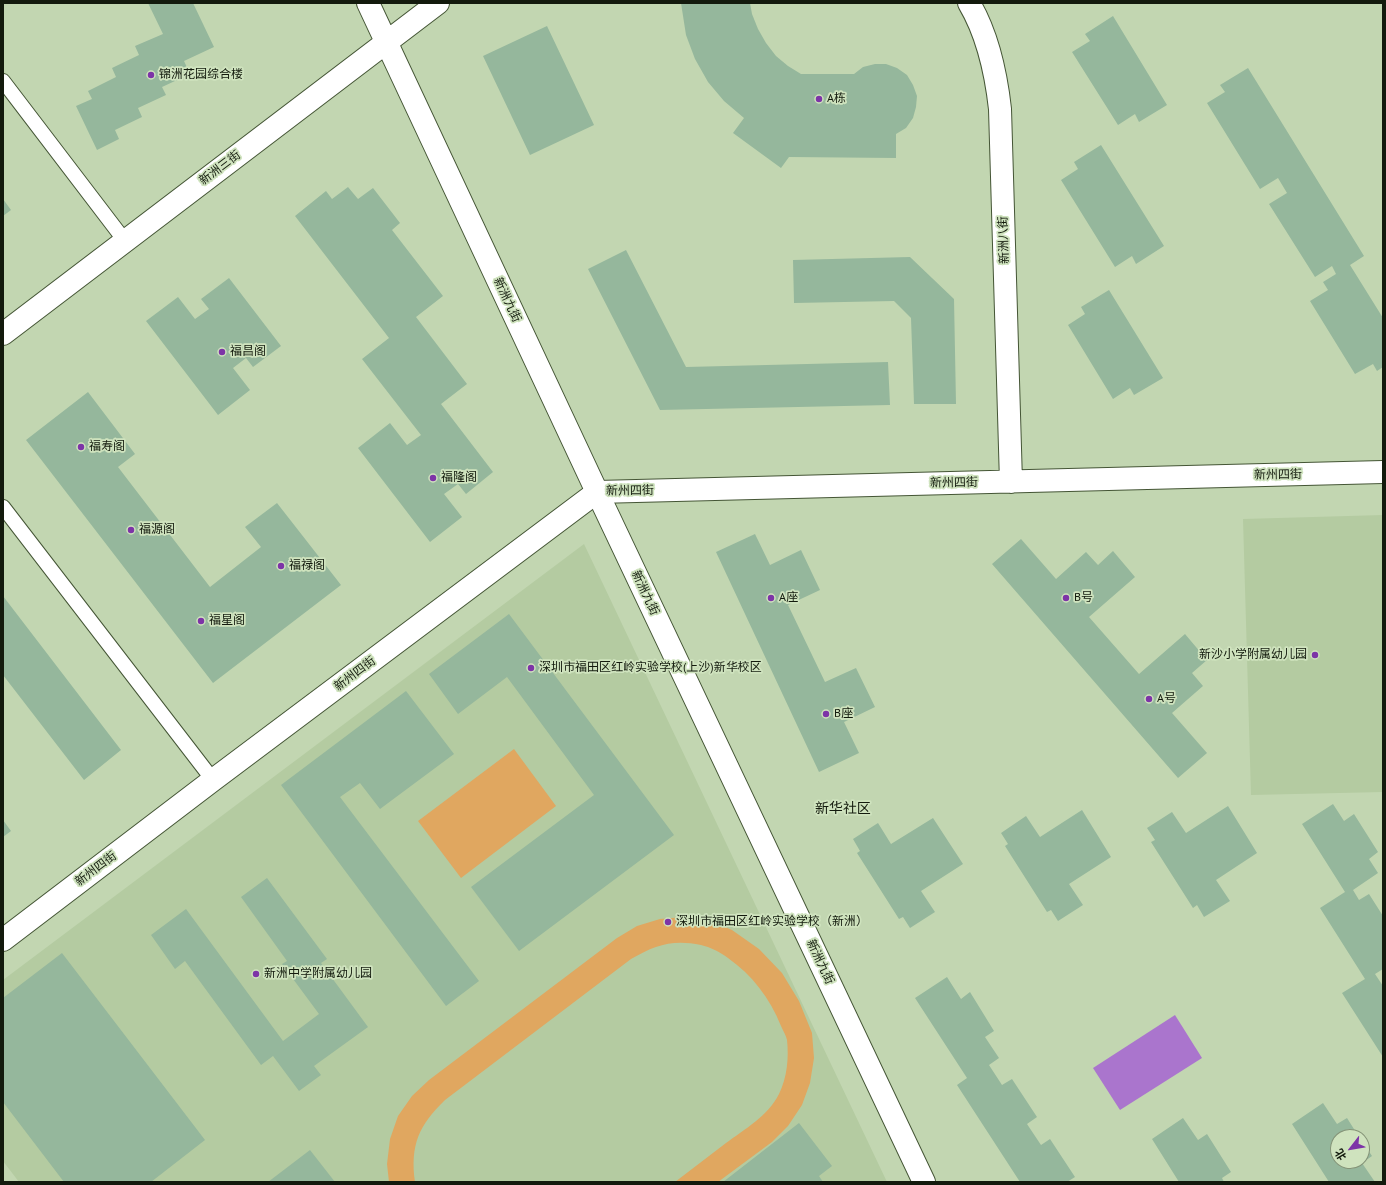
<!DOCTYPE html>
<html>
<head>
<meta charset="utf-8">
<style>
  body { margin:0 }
  #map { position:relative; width:1386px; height:1185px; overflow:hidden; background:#c2d6b1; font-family:"PT Sans","Noto Sans SC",sans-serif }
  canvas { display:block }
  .frame { position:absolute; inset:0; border:4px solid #131a0d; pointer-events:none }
  .north { position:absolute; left:1330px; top:1129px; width:40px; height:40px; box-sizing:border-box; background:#cfe3be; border:1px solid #849377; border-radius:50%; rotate:239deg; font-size:11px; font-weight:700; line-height:16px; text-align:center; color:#131a0d }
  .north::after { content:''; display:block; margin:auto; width:14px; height:18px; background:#7d34a7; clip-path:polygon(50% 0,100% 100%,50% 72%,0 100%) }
</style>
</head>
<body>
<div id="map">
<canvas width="1386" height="1185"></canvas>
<div class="frame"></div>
<div class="north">北</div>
</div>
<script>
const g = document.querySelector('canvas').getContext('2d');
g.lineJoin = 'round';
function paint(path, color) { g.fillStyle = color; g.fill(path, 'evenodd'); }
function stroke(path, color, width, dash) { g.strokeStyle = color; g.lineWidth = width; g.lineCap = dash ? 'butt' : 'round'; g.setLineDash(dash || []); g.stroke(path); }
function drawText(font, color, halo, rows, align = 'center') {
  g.font = font + ' "PT Sans","Noto Sans SC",sans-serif'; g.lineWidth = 3.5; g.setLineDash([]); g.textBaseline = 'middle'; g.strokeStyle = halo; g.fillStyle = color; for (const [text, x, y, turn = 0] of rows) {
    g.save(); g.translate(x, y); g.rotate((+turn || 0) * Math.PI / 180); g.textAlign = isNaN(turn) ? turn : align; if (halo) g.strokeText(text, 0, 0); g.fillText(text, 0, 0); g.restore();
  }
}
const built = new Path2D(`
  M1383,515v277l-132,3 -8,-276z
  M584,544l303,638h-868l-16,-21v-181z`);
const green = new Path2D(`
  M514,749l42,57 -95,72 -43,-57z
  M684,917l26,3 22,10 27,19 23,24 17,28 13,32 2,25 -4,25 -8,22 -14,21 -16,16 -54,40h-43c17,-13 34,-26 51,-39 19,-14 42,-27 53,-49 8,-16 10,-36 8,-54 -1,-5 -4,-9 -6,-14 -11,-28 -29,-51 -53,-68 -8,-6 -18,-11 -27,-13 -28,-6 -46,0 -70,14l-186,141c-26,25 -35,45 -30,82h-26l-2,-18 3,-25 8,-23 14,-20 17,-16 188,-142 20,-12 23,-7z`);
const water = new Path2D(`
  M1175,1015l27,43 -82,52 -27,-42z`);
const building = new Path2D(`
  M148,3h45l21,44 -30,14 6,13 -28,13 4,8 -28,13 4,9 -27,13 4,9 -22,11 -21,-44 16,-7 -4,-8 28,-14 -4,-9 27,-13 -4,-9 28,-12z
  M681,3h69l2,11 6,15 8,14 10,13 12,10 13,8h53l9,-7 12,-3h11l11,4 10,7 6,10 4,11 -1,11 -3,11 -7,10 -10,6v24l-107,-1 -8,11 -48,-35 11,-15 -20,-17 -16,-19 -13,-23 -9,-24z
  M1113,16l54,89 -28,17 -4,-8 -17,11 -46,-73 18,-11 -5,-7z
  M547,26l47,99 -64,30 -47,-99z
  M1248,68l116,188 -14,9 33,53v49l-6,4 -4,-7 -18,10 -45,-73 18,-11 -5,-8 13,-8 -4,-8 -17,11 -46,-73 18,-11 -9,-15 -18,11 -53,-86 18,-11 -5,-7z
  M1101,145l63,101 -28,18 -4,-8 -17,11 -54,-87 17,-11 -4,-7z
  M348,187l10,12 15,-11 27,35 -8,7 51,66 -27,21 51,67 -26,20 52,68 -27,22 -8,-10 -14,10 18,23 -32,25 -72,-94 32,-25 17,22 14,-10 -59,-76 27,-21 -94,-122 31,-25 6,8z
  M3,199l8,11 -8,6z
  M626,250l60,117 202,-5 2,43 -230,5 -72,-141z
  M910,257l44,42 2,105h-42l-3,-86 -17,-17 -100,2 -1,-43z
  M229,278l52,68 -28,21 -7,-9 -13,10 17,22 -32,25 -72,-94 32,-24 17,22 14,-10 -8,-10z
  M1109,290l54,88 -29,17 -4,-7 -17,11 -45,-74 17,-11 -4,-7z
  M88,392l47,62 -17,13 92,120 51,-40 -16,-20 32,-24 64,82 -128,98 -187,-243z
  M755,534l15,31 31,-15 19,40 -32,15 37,77 31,-14 19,39 -31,15 15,31 -40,19 -103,-220z
  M1021,539l35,40 30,-27 12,13 15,-14 22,26 -46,40 50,57 46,-40 22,26 -15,13 11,13 -31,27 35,40 -29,25 -186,-214z
  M3,596l118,154 -37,30 -81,-105z
  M509,614l165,221 -155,116 -48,-64 123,-92 -87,-118 -49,37 -29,-40z
  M406,691l48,63 -74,55 -20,-26 -20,14 139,184 -33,25 -165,-221z
  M1333,804l11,17 10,-7 24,38 -9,7 9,14 -25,17 6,10 10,-6 14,22v53l-8,5 8,12v71l-41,-64 23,-14 -45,-71 25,-16 -43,-68z
  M1228,806l29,47 -41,27 14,21 -26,16 -7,-12 -4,3 -42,-66 4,-2 -8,-12 25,-16 14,21z
  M1082,810l29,47 -42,27 14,21 -25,16 -7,-11 -4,2 -42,-66 3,-2 -7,-11 25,-17 14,21z
  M933,818l30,46 -42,27 14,21 -25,16 -7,-11 -4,2 -42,-66 3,-2 -7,-12 25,-16 13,21z
  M3,820l8,11 -8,6z
  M267,878l60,81 -6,4 47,64 -54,39 7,9 -22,16 -26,-35 -12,9 -76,-104 -10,8 -24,-34 35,-26 97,132 36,-27 -37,-50 5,-3 -46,-64z
  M62,953l143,187 -54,42h-87l-61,-80v-104z
  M947,977l14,22 9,-7 24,39 -9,6 14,21 -10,7 13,20 10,-6 25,38 -10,7 14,21 9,-6 25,38 -8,5h-47l-63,-97 10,-7 -52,-80z
  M1323,1103l14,21 10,-6 12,19h-21v24h24v-20l10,15 -10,7 13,19h-46l-37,-58z
  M1183,1118l15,22 9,-6 24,38 -9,6 2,4h-45l-27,-43z
  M799,1123l33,43 -13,10 4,6h-100z
  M310,1150l25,32h-67z`);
const service = new Path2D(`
  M3,81l122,160
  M3,507l210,273`);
const minor = new Path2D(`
  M969,3c19,32 27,70 31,106l11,373
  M3,940l210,-160 384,-288 786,-20`);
const tertiary = new Path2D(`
  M368,3l229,489 327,690
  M3,334l435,-331`);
const markers = [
  [151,75,4,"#7d34a7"],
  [819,99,4,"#7d34a7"],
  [222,352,4,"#7d34a7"],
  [81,447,4,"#7d34a7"],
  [433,478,4,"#7d34a7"],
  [131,530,4,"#7d34a7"],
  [281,566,4,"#7d34a7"],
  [771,598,4,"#7d34a7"],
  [1066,598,4,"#7d34a7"],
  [201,621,4,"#7d34a7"],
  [1315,655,4,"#7d34a7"],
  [531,668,4,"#7d34a7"],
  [1149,699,4,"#7d34a7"],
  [826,714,4,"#7d34a7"],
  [668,922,4,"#7d34a7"],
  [256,974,4,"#7d34a7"]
];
const poiNames = [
  ["锦洲花园综合楼",159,75],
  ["A栋",827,99],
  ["福昌阁",230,352],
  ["福寿阁",89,447],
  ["福隆阁",441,478],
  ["福源阁",139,530],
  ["福禄阁",289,566],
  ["A座",779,598],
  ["B号",1074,598],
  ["福星阁",209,621],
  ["新沙小学附属幼儿园",1307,655,"right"],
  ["深圳市福田区红岭实验学校(上沙)新华校区",539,668],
  ["A号",1157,699],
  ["B座",834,714],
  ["深圳市福田区红岭实验学校（新洲）",676,922],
  ["新洲中学附属幼儿园",264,974]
];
const streetNames = [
  ["新洲三街",220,168,-37],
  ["新洲八街",1004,240,-92],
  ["新洲九街",507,300,65],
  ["新州四街",1278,475,-1],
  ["新州四街",954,483,-1],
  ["新州四街",630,491,-1],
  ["新洲九街",645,593,65],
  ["新州四街",355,674,-37],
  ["新州四街",96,869,-37],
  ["新洲九街",820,962,65]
];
const quarterNames = [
  ["新华社区",843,809]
];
paint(built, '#b4cba1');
paint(green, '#e0a760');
paint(water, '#aa75cd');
paint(building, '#95b79c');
stroke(service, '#445535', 16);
stroke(minor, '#445535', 24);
stroke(tertiary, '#445535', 24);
stroke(service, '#fff', 14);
stroke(minor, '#fff', 22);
stroke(tertiary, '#fff', 22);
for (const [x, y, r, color] of markers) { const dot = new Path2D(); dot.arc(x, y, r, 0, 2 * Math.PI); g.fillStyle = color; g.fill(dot); stroke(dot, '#cfe3be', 1.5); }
drawText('12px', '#131a0d', '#cfe3be', poiNames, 'left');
drawText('12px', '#131a0d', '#cfe3be', streetNames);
drawText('14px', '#131a0d', '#cfe3be', quarterNames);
</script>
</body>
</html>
